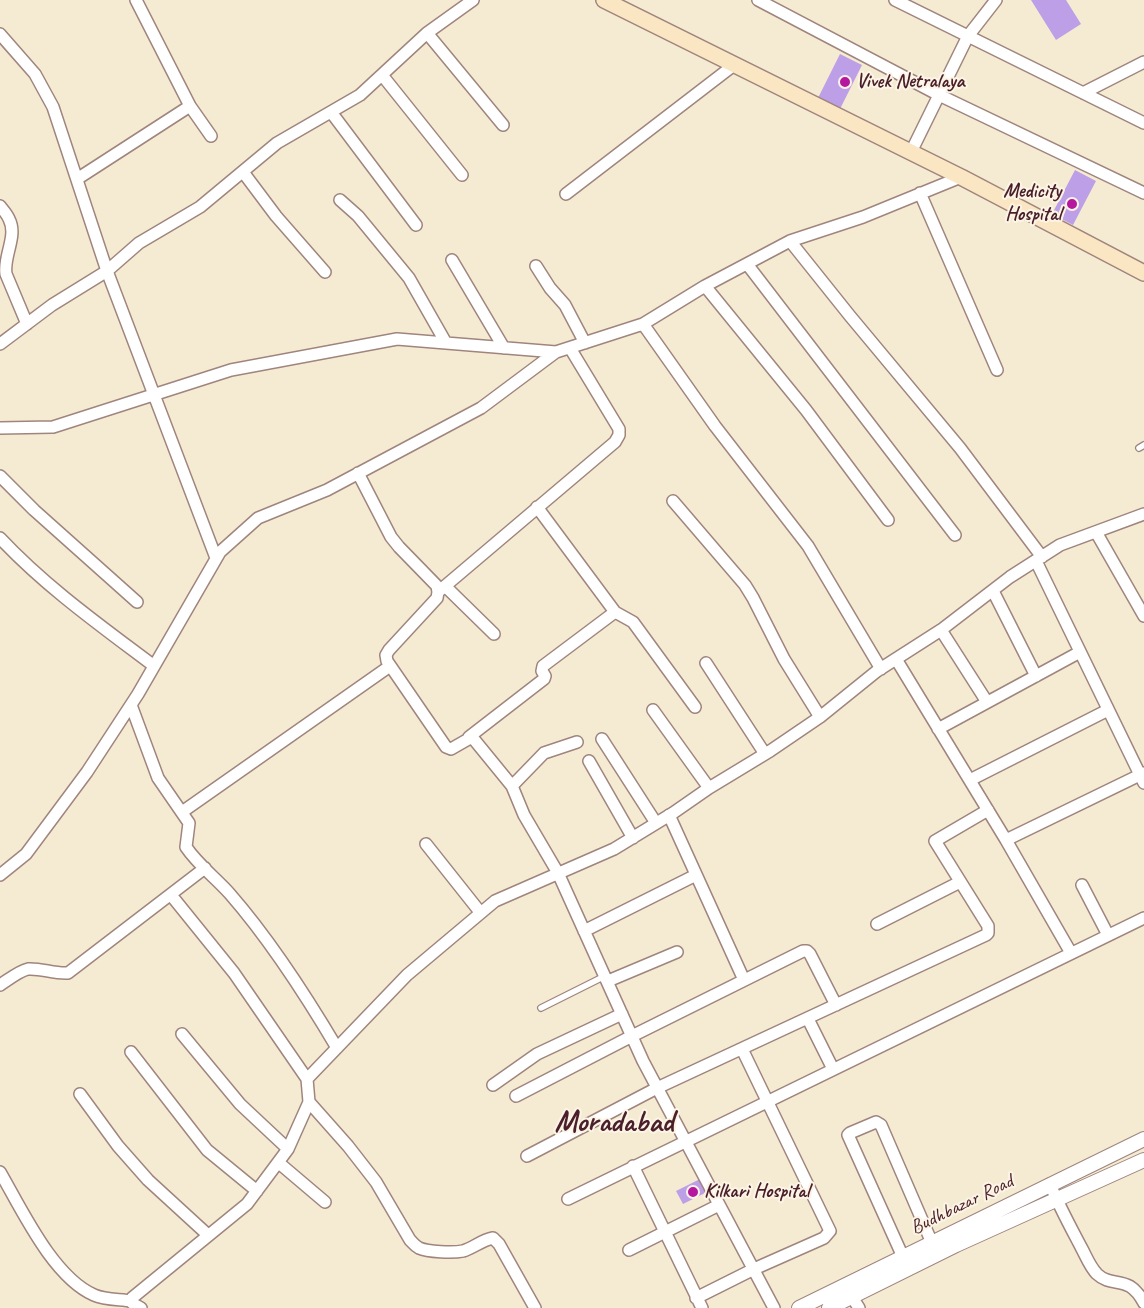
<!DOCTYPE html>
<html>
<head>
<meta charset="utf-8">
<style>
  body { margin:0 }
  canvas { display:block; background:#f5ebd2 }
</style>
</head>
<body>
<canvas width="1144" height="1308"></canvas>
<script>
const g = document.querySelector('canvas').getContext('2d');
g.lineJoin = 'round';
function paint(path, color) { g.fillStyle = color; g.fill(path, 'evenodd'); }
function stroke(path, color, width, dash) { g.strokeStyle = color; g.lineWidth = width; g.lineCap = dash ? 'butt' : 'round'; g.setLineDash(dash || []); g.stroke(path); }
function drawText(font, color, halo, rows, align = 'center') {
  g.font = font + ' Caveat,sans-serif'; g.lineWidth = 4; g.setLineDash([]); g.textBaseline = 'middle'; g.strokeStyle = halo; g.fillStyle = color; for (const [text, x, y, turn = 0] of rows) {
    g.save(); g.translate(x, y); g.rotate((+turn || 0) * Math.PI / 180); g.textAlign = isNaN(turn) ? turn : align; if (halo) g.strokeText(text, 0, 0); g.fillText(text, 0, 0); g.restore();
  }
}
const building = new Path2D(`
  M1031,0h35l15,24 -25,16z
  M840,54l22,11 -22,44 -22,-11z
  M1075,170l21,11 -23,44 -21,-11z
  M700,1179l7,13 -24,12 -7,-13z`);
const service = new Path2D(`
  M1139,448l5,-3
  M541,1008l64,-32`);
const minor = new Path2D(`
  M136,0l54,106 21,30
  M758,0l181,95 205,98
  M895,0l249,123
  M427,33l76,92
  M0,34l35,40 18,33 54,164 109,287
  M382,75l80,100
  M1083,93l61,-31
  M331,112l85,113
  M911,152l57,-116 28,-36
  M243,172l33,44 49,56
  M77,179l113,-73
  M920,193l77,177
  M566,194l168,-129
  M340,200l18,16 51,62 37,65
  M0,206c3,4 7,8 9,13 9,17 -6,37 -3,55l21,50
  M790,241l60,75 110,132 82,109
  M452,260l52,88
  M747,264l208,271
  M536,266l14,22 15,17 20,38
  M705,286l101,124 82,110
  M643,324l72,102 93,120 73,123
  M0,344l52,-39 55,-34 32,-28 61,-36 77,-64 83,-48 67,-62 46,-33
  M0,428l53,-1 178,-57 166,-31 159,13
  M358,473l33,64 8,10 38,39 1,6 -1,6 -48,52 -3,5 1,6 59,86 5,2 21,-12 40,49 12,29 34,58 85,188 131,247
  M0,476l34,34 103,92
  M673,501l72,84 8,13 31,61 36,58
  M537,507l78,105 18,10 62,85
  M1096,532l48,84
  M0,538c46,49 101,88 154,128
  M1036,561l108,222
  M445,586l49,48
  M993,591l43,85
  M438,592l177,-150 4,-7v-6l-49,-81
  M941,630l46,72
  M896,659l110,181 65,113
  M706,663l59,91
  M131,705l27,73 31,45 -3,24c12,18 30,31 44,47 41,47 75,100 107,154
  M653,710l56,78
  M938,729l142,-77
  M469,737l75,-58 1,-3 -3,-5 1,-5 72,-54
  M602,739l54,84
  M589,761l44,77
  M970,780l138,-70
  M512,786l32,-33 33,-11
  M182,812l208,-146
  M669,815l75,165
  M1006,840l138,-67
  M426,844l54,68
  M0,875l26,-21 61,-82 51,-78 82,-142 38,-34 69,-28 154,-82 75,-56 87,-28 62,-38 85,-45 73,-24 98,-40
  M1082,885l26,50
  M171,895l63,78 73,106
  M877,924l83,-42
  M584,931l112,-56
  M608,981l69,-29
  M0,985c8,-5 19,-14 28,-16 13,-1 26,5 40,4l137,-105
  M808,1019l25,50
  M182,1034l58,70 48,45
  M131,1052l76,98 50,41
  M493,1085l44,-31 85,-40
  M80,1094l38,52 30,34 60,55
  M516,1096l116,-60 171,-85h4l3,3 26,51
  M309,1102l39,44 28,36 34,58c3,3 5,6 9,8 9,4 34,5 44,3 10,-3 19,-11 30,-13l6,6 36,64
  M527,1156l130,-68 329,-153 2,-2v-7l-53,-85 53,-31
  M279,1163l46,39
  M633,1166l69,142
  M0,1172c22,38 53,105 94,123 11,5 25,4 38,6
  M1050,1184c9,22 20,42 31,63 5,9 9,20 16,27 16,15 31,-1 47,29
  M568,1199l576,-281
  M629,1250l90,-45
  M903,1257l-55,-122 2,-2 26,-11 5,3 51,118
  M852,1297l7,11
  M696,1298l58,-29 70,-31 6,-7 -88,-182
  M141,1308l-9,-5v-5l115,-94 41,-55 21,-47 -2,-23 100,-104 88,-74 119,-52 59,-36 36,-25 61,-37 50,-34 57,-46 64,-41 69,-53 50,-32 84,-31`);
const tertiary = new Path2D(`
  M799,1308l345,-169
  M829,1308l127,-63 188,-85`);
const secondary = new Path2D(`
  M604,0l357,177 183,96`);
const markers = [
  [845,82,6,"#b5179e"],
  [1072,204,6,"#b5179e"],
  [693,1192,6,"#b5179e"]
];
const poiNames = [
  ["Vivek Netralaya",856,82],
  ["Medicity",1061,192,"right"],
  ["Hospital",1061,215,"right"],
  ["Kilkari Hospital",704,1192]
];
const streetNames = [
  ["Budhbazar Road",962,1205,-26]
];
const townNames = [
  ["Moradabad",614,1123]
];
paint(building, '#bc9fe7');
stroke(service, '#a0857e', 8);
stroke(minor, '#a0857e', 14);
stroke(tertiary, '#a0857e', 16);
stroke(secondary, '#a0857e', 18);
stroke(service, '#fff', 5.5);
stroke(minor, '#fff', 11);
stroke(tertiary, '#fff', 14);
stroke(secondary, '#fbe6c4', 15);
for (const [x, y, r, color] of markers) { const dot = new Path2D(); dot.arc(x, y, r, 0, 2 * Math.PI); g.fillStyle = color; g.fill(dot); stroke(dot, '#fcf5e5', 2); }
drawText('bold 20px', '#4a1f2b', '#fcf5e5', poiNames, 'left');
drawText('20px', '#4a1f2b', '#fcf5e5', streetNames);
drawText('bold 30px', '#4a1f2b', '#fcf5e5', townNames);
</script>
</body>
</html>
